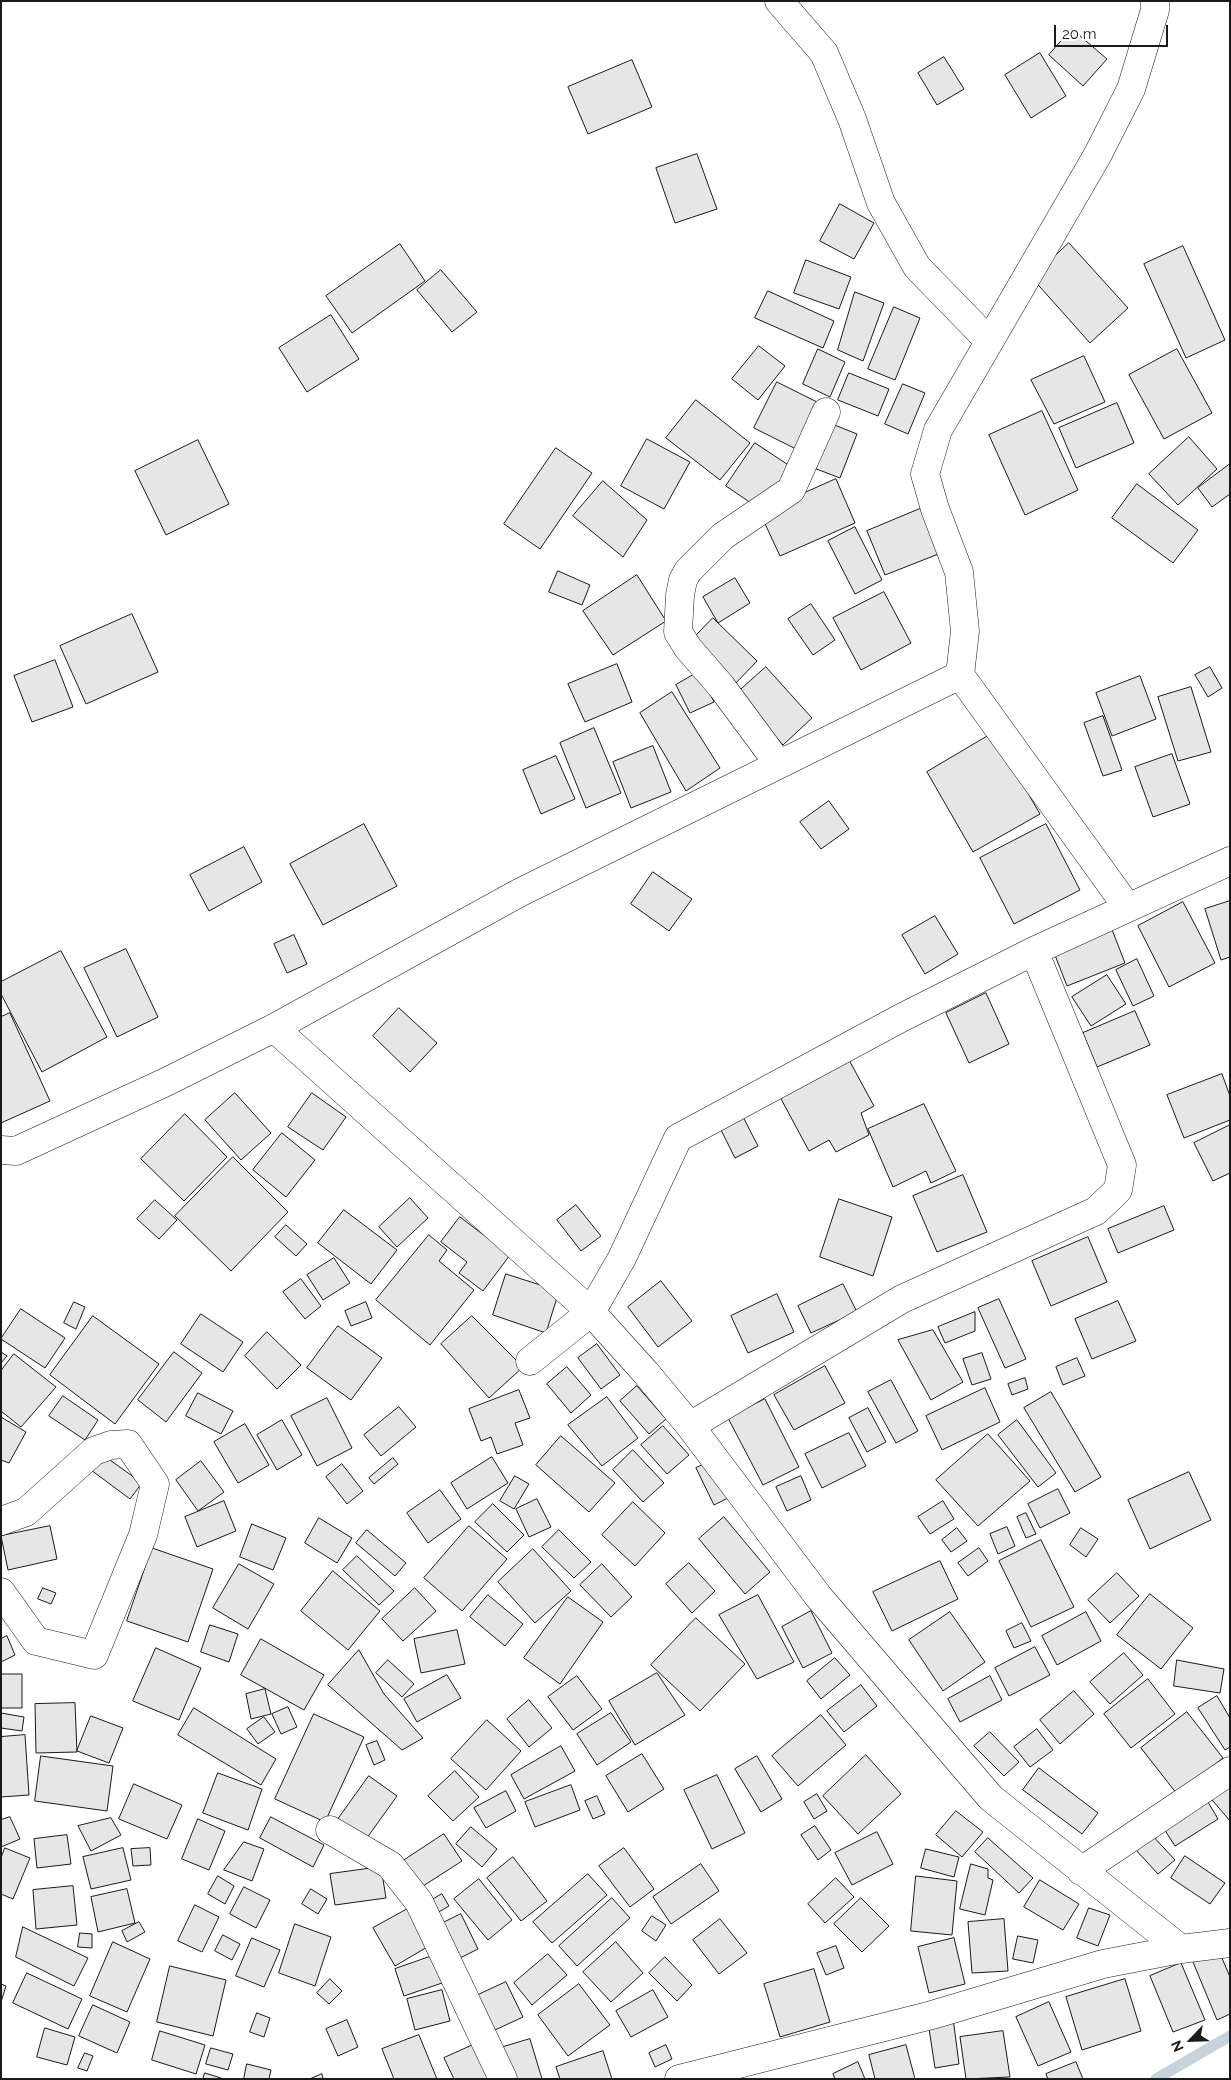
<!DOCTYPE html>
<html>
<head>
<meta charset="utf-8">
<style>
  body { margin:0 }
  #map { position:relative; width:1231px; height:2080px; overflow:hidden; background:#fff; font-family:Raleway,sans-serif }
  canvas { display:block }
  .frame { position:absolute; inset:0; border:2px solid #1a1a1a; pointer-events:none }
  .north { position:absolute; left:1166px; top:2015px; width:50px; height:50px; -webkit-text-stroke:4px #fff; paint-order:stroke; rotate:246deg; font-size:14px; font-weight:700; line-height:20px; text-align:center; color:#1a1a1a }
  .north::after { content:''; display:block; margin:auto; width:18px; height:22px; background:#1a1a1a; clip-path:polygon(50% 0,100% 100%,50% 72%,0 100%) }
  .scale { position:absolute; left:1054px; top:25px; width:114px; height:22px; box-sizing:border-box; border:2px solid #1a1a1a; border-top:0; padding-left:6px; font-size:15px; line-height:18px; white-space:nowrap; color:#1a1a1a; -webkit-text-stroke:4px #fff; paint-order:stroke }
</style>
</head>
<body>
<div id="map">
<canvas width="1231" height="2080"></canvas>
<div class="frame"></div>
<div class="north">N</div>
<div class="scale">20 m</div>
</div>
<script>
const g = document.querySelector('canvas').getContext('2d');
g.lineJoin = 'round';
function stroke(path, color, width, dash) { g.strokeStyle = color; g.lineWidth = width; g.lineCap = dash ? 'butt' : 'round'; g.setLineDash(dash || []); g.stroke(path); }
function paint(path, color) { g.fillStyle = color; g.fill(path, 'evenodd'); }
const stream = new Path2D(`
  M1156,2079l74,-43`);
const building = new Path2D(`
  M1072,29l35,30 -24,27 -34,-31z
  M1040,53l26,43 -35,22 -26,-43z
  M944,57l20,32 -27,16 -19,-32z
  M632,60l20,47 -64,27 -20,-47z
  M697,154l20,55 -42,14 -19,-55z
  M840,204l34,19 -20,36 -34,-18z
  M1069,243l59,65 -38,35 -58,-65z
  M400,244l25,37 -73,52 -26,-37z
  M1183,246l42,94 -39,18 -42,-94z
  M806,260l45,17 -12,32 -45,-16z
  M441,270l36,42 -25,20 -35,-42z
  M768,291l66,30 -11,27 -68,-30z
  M855,292l29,11 -21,58 -25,-11z
  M894,307l26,11 -25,62 -27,-11z
  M331,315l28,44 -52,33 -28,-44z
  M759,346l26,20 -27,34 -26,-21z
  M818,349l27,13 -15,35 -27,-13z
  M1177,349l35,64 -48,26 -35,-64z
  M1084,356l21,46 -51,22 -23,-44z
  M849,373l40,16 -11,27 -40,-16z
  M777,382l48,24 -23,46 -48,-24z
  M903,384l22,9 -17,41 -23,-10z
  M696,400l54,43 -30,37 -54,-42z
  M1117,403l17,40 -58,25 -17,-40z
  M1042,411l36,79 -53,25 -36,-80z
  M822,420l35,14 -17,44 -34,-13z
  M1189,437l28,32 -39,36 -29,-31z
  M647,439l43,23 -26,47 -43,-23z
  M198,440l31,64 -63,31 -31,-64z
  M755,443l38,25 -29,44 -38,-26z
  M556,448l36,25 -52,76 -36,-25z
  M1230,464v30l-18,13 -14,-19z
  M836,479l19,44 -75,33 -20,-43z
  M603,481l44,39 -24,37 -50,-41z
  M1137,484l61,46 -25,33 -61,-45z
  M927,506l19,45 -61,24 -18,-44z
  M855,527l27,53 -27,14 -27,-53z
  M558,571l32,14 -8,20 -33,-13z
  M637,575l29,46 -53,34 -30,-44z
  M735,578l15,25 -32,20 -15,-26z
  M884,592l27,51 -50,27 -28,-52z
  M811,604l24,36 -22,15 -25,-36z
  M132,614l26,58 -72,32 -26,-58z
  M713,618l44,43 -23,24 -44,-43z
  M55,660l18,47 -41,15 -18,-46z
  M617,664l15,38 -47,20 -17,-38z
  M766,667l46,51 -29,27 -46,-52z
  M1210,667l12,21 -14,9 -13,-22z
  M700,671l14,31 -24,11 -14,-28z
  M1140,676l16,43 -44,17 -16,-43z
  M1191,687l20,65 -33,9 -20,-64z
  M672,692l48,76 -34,23 -46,-78z
  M1103,716l19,54 -19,6 -19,-53z
  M594,728l27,65 -35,15 -26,-65z
  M993,733l47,81 -67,38 -46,-80z
  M653,746l18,46 -40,16 -18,-46z
  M1172,754l18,50 -37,13 -18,-50z
  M556,756l19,43 -34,15 -18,-44z
  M829,801l20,28 -28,20 -21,-27z
  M364,824l33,62 -74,39 -33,-61z
  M1046,824l34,66 -66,34 -34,-66z
  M244,847l18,35 -53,29 -19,-36z
  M653,872l39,27 -23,32 -38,-27z
  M1230,901v56l-9,3 -16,-51z
  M1183,902l32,61 -46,24 -31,-61z
  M935,916l23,38 -33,20 -23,-39z
  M1111,927l14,36 -58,23 -14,-36z
  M294,935l13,29 -20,9 -13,-29z
  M126,949l32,68 -41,20 -33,-69z
  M61,951l46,86 -65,35 -41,-78v-12z
  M1137,959l17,37 -21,10 -17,-36z
  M1107,975l19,29 -35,22 -19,-29z
  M986,993l23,51 -40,19 -23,-50z
  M399,1008l38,35 -27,29 -37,-36z
  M1135,1011l15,34 -53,22 -14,-34z
  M10,1013l40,88 -49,22v-106z
  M849,1060l25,46 -13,7 8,22 -33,17 -7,-12 -20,11 -29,-54z
  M1222,1074l8,22v24l-46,18 -17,-43z
  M235,1093l36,40 -30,27 -36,-40z
  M312,1093l34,24 -23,33 -35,-23z
  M924,1104l32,67 -25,12 -5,-12 -33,16 -25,-58z
  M741,1113l17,33 -23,12 -17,-34z
  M185,1114l42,43 -43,44 -43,-42z
  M1230,1125v48l-17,8 -19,-38z
  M282,1133l33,27 -29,37 -33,-27z
  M233,1157l55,55 -57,59 -56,-55z
  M963,1175l24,57 -50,20 -24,-56z
  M410,1198l18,20 -31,29 -18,-20z
  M839,1199l53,18 -19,59 -53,-19z
  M155,1200l22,20 -18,19 -22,-20z
  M576,1205l25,31 -20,15 -24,-31z
  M1164,1206l10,24 -56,23 -10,-24z
  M344,1210l53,40 -26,34 -53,-41z
  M460,1217l50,38 -27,36 -24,-18 8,-11 -26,-20z
  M286,1225l21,19 -11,12 -21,-19z
  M429,1235l18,15 -8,11 35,29 -44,55 -54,-45z
  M1088,1237l19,45 -56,24 -19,-45z
  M334,1258l16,25 -27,17 -16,-25z
  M506,1274l53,17 -13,42 -53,-18z
  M301,1279l20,27 -16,13 -22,-27z
  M661,1281l31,40 -34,26 -30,-40z
  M843,1284l14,28 -46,21 -13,-27z
  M777,1294l17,38 -46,21 -17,-37z
  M999,1299l27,60 -21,9 -27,-60z
  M1118,1301l18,40 -44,18 -17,-40z
  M74,1302l11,5 -9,22 -12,-6z
  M366,1302l6,16 -21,8 -6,-15z
  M21,1309l44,29 -20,30 -44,-29z
  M975,1312v19l-30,12 -7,-16z
  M201,1314l42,28 -20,30 -42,-28z
  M93,1316l66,48 -44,60 -65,-49z
  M472,1316l51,51 -34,31 -48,-54z
  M338,1326l44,32 -31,42 -44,-32z
  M933,1330l30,52 -32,18 -33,-60z
  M267,1332l34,33 -24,24 -32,-33z
  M597,1344l23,31 -19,14 -23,-31z
  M1,1352l6,4 -6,7z
  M174,1352l28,21 -36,49 -28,-22z
  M982,1353l9,26 -19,6 -9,-26z
  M14,1354l42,33 -35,40 -20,-16v-40z
  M1077,1358l8,18 -22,9 -7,-18z
  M825,1366l20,37 -51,27 -20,-35z
  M567,1367l24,28 -20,18 -24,-29z
  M1025,1378l3,11 -16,6 -4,-11z
  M891,1380l27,51 -22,12 -28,-51z
  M637,1386l29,33 -17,15 -29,-33z
  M985,1388l15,34 -58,28 -16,-34z
  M519,1390l11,28 -15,5 8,22 -26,9 -6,-17 -10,4 -12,-32z
  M1051,1392l50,85 -26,15 -51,-84z
  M198,1393l35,18 -12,23 -35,-18z
  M63,1396l35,24 -13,20 -36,-24z
  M607,1397l31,41 -36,28 -34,-41z
  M327,1398l25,50 -35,18 -26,-50z
  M765,1399l34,68 -36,18 -35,-67z
  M399,1407l17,20 -35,29 -17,-21z
  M868,1408l18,34 -19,10 -18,-34z
  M1,1417l25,15 -17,31 -8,-3z
  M282,1420l20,35 -25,15 -20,-35z
  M1017,1420l39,53 -18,14 -40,-52z
  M245,1424l24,41 -31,18 -24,-41z
  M663,1426l26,29 -22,19 -26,-29z
  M849,1433l17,33 -44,22 -17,-34z
  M988,1434l42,47 -52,45 -42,-46z
  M561,1436l54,47 -26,29 -53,-47z
  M633,1450l31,33 -21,19 -30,-32z
  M103,1455l39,28 -12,16 -39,-29z
  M492,1457l16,26 -41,26 -16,-26z
  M393,1458l5,6 -24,20 -5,-6z
  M201,1461l23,31 -26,19 -22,-31z
  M709,1462l19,36 -14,7 -18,-37z
  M342,1464l21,27 -16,13 -21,-27z
  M1189,1472l22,48 -61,29 -22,-49z
  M515,1476l14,8 -15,25 -14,-8z
  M801,1476l10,24 -24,11 -11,-24z
  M1058,1489l12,24 -30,15 -12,-24z
  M440,1490l21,29 -33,24 -21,-30z
  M537,1499l14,28 -22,10 -13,-28z
  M224,1501l12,30 -39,16 -12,-30z
  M943,1501l11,18 -24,15 -12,-17z
  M633,1502l32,31 -30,33 -33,-31z
  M493,1504l31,31 -17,17 -32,-30z
  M1026,1513l10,21 -10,4 -9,-21z
  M724,1517l46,55 -25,22 -46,-55z
  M319,1518l33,20 -15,25 -32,-20z
  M252,1524l34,14 -13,32 -33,-13z
  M50,1526l7,33 -49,11 -7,-34z
  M469,1526l38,33 -45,52 -38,-33z
  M1007,1527l8,19 -17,8 -8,-20z
  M957,1528l10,13 -16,11 -9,-12z
  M1081,1528l17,11 -12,18 -16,-12z
  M367,1530l39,33 -11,13 -39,-33z
  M559,1530l32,32 -17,16 -32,-31z
  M1041,1540l33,67 -43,20 -32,-66z
  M152,1548l61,21 -25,73 -61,-21z
  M979,1548l9,13 -20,15 -10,-13z
  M533,1549l38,42 -36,32 -37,-41z
  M357,1556l37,35 -15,14 -36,-35z
  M940,1561l18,38 -66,32 -19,-39z
  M689,1563l26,28 -23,22 -26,-29z
  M239,1564l35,20 -26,45 -35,-21z
  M602,1564l30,33 -21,20 -31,-32z
  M333,1571l47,40 -32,39 -47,-39z
  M1117,1573l22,23 -29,27 -22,-23z
  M43,1588l13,5 -5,11 -13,-5z
  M415,1588l21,23 -33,30 -21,-22z
  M1150,1594l43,34 -32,41 -44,-34z
  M488,1595l35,29 -18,22 -35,-29z
  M758,1595l36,67 -37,17 -38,-64z
  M568,1597l35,25 -43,62 -36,-26z
  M811,1611l21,42 -29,15 -21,-41z
  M950,1612l35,50 -42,29 -34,-51z
  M1086,1612l15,29 -44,24 -15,-29z
  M696,1618l49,46 -45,47 -49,-46z
  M1022,1623l9,18 -17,7 -8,-17z
  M210,1625l28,9 -9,28 -28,-10z
  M457,1630l8,34 -44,9 -7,-34z
  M7,1636l8,19 -14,7v-23z
  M261,1639l63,36 -20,35 -63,-35z
  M1035,1647l15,28 -41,21 -14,-28z
  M156,1648l45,20 -22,52 -46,-19z
  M359,1650l25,44 39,44 -21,12 -74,-65z
  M1124,1653l19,22 -33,29 -20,-22z
  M835,1658l15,17 -29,24 -14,-18z
  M388,1660l26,24 -12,13 -26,-24z
  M1177,1660l47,9 -4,24 -46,-7z
  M657,1673l28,42 -50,30 -26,-44z
  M1,1674h21v34h-21z
  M447,1675l14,23 -44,24 -13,-23z
  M577,1676l25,33 -29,21 -25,-33z
  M990,1676l12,24 -42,22 -12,-23z
  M1148,1679l27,35 -44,34 -27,-34z
  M861,1685l16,21 -33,26 -17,-21z
  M265,1689l6,25 -20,5 -5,-25z
  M1074,1691l20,23 -34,30 -20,-24z
  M1217,1696l13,22v29l-5,3 -27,-42z
  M529,1700l23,28 -23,19 -22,-28z
  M75,1703l2,49 -41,1 -1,-49z
  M288,1707l9,20 -16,7 -9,-20z
  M194,1708l82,51 -15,26 -83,-50z
  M1187,1712l36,46 -46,36 -36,-46z
  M1,1713l23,4 -2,14 -21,-3z
  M611,1713l20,29 -34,23 -20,-31z
  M314,1714l50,23 -39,85 -50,-23z
  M821,1715l25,30 -48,41 -26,-30z
  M91,1716l32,12 -14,35 -32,-12z
  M264,1717l11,15 -17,12 -11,-15z
  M487,1720l34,31 -35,39 -35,-31z
  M1037,1729l16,21 -23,17 -16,-20z
  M990,1732l29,30 -15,14 -30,-30z
  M25,1735l4,60 -28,2v-60z
  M377,1741l8,19 -11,5 -8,-20z
  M561,1746l14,25 -51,28 -13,-24z
  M642,1754l22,35 -36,23 -22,-36z
  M866,1755l35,39 -43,40 -35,-38z
  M41,1756l72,10 -6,45 -72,-10z
  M757,1756l25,43 -21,13 -26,-43z
  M1039,1768l59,45 -16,21 -59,-44z
  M455,1771l24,26 -26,24 -25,-25z
  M218,1773l44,16 -14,41 -45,-17z
  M717,1775l28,58 -33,16 -28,-59z
  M369,1776l28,20 -33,46 -28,-20z
  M1230,1776v45l-23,-27z
  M134,1784l48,21 -15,34 -48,-20z
  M571,1785l9,25 -45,17 -10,-25z
  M506,1791l10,20 -30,17 -12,-20z
  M817,1794l10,17 -13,8 -10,-17z
  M597,1796l8,18 -12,5 -8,-18z
  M1205,1797l13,22 -43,27 -14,-22z
  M956,1811l27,21 -21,25 -26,-22z
  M10,1817l10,22 -19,8v-27z
  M271,1817l53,28 -11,22 -53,-29z
  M111,1818l10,17 -30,16 -13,-25z
  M198,1819l27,12 -16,39 -27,-11z
  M815,1826l16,24 -13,10 -17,-25z
  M471,1827l26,22 -15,18 -26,-23z
  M877,1832l16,32 -41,21 -17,-32z
  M444,1834l18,27 -42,27 -17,-27z
  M1151,1834l24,26 -17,14 -23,-25z
  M67,1835l4,29 -34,4 -3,-29z
  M988,1838l45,40 -14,15 -44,-41z
  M244,1842l20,7 -12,32 -28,-11z
  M5,1848l25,10 -17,41 -12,-5v-36z
  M123,1848l8,32 -40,9 -8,-32z
  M150,1848l1,17 -18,1 -2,-17z
  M624,1848l30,41 -24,18 -31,-41z
  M926,1849l33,8 -5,20 -33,-9z
  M1185,1856l40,27 -15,21 -39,-26z
  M513,1857l34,44 -26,20 -34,-43z
  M701,1864l18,27 -48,33 -18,-27z
  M971,1864l17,5v9l5,2 -8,35 -25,-6z
  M381,1867l5,31 -51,7 -5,-31z
  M588,1874l19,21 -55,48 -19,-21z
  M218,1876l16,10 -9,18 -17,-10z
  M916,1876l41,5 -5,54 -41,-4z
  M836,1878l18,19 -29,26 -17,-19z
  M479,1879l33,41 -24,20 -34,-41z
  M1040,1880l39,24 -16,26 -39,-23z
  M73,1886l4,39 -41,4 -3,-39z
  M244,1887l26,13 -14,28 -26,-14z
  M127,1889l8,34 -37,9 -7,-35z
  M311,1889l16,10 -9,15 -16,-10z
  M442,1894l7,12 -12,7 -7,-12z
  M612,1898l18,20 -53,48 -18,-20z
  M861,1898l28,28 -27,26 -28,-28z
  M195,1905l24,12 -17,35 -24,-11z
  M413,1906l21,37 -39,23 -22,-38z
  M1089,1908l21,7 -12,31 -21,-8z
  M461,1914l17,35 -20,10 -17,-35z
  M652,1916l14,9 -10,16 -14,-10z
  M720,1919l27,34 -28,21 -26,-34z
  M1004,1919l4,52 -36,2 -4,-51z
  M139,1922l6,10 -18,10 -5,-11z
  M295,1924l36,13 -16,49 -36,-13z
  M23,1927l65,31 -14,28 -58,-29z
  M80,1933l12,1v14l-14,-1z
  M223,1935l17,9 -8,16 -17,-9z
  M1018,1936l20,4 -5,23 -20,-4z
  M252,1938l28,12 -16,37 -28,-11z
  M954,1938l11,46 -36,9 -11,-46z
  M113,1942l37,17 -23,53 -37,-16z
  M616,1942l27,31 -32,29 -28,-30z
  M836,1946l8,22 -18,7 -9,-22z
  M1219,1951l11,26v37l-13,6 -24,-58z
  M548,1954l19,21 -35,30 -18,-22z
  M435,1955l10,27 -41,14 -9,-27z
  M665,1957l27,28 -15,16 -28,-28z
  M1181,1963l24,57 -32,12 -23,-56z
  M170,1966l56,14 -13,56 -56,-14z
  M814,1969l16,53 -50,15 -16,-53z
  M27,1973l55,26 -14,30 -55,-26z
  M330,1979l12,12 -13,13 -12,-11z
  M1125,1979l16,52 -59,19 -16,-53z
  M506,1982l17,35 -28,13 -17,-35z
  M1,1984l5,2 -5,16z
  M579,1984l31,41 -42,31 -30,-41z
  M442,1990l8,31 -35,9 -8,-31z
  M653,1990l15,27 -37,20 -15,-26z
  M1049,2002l22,50 -33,14 -22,-49z
  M93,2005l37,17 -13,31 -38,-17z
  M257,2013l13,5 -6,19 -14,-5z
  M953,2018l6,46 -24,4 -7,-46z
  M347,2020l11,27 -20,9 -12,-27z
  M45,2028l30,9 -8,28 -30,-8z
  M160,2031l45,14 -9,29 -44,-14z
  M1003,2031l7,46 -44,2 -6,-42z
  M419,2035l18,44h-43l-12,-30z
  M530,2039l12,40h-33l-9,-31z
  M482,2041l17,38h-45l-10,-21z
  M666,2045l6,14 -17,8 -6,-14z
  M906,2045l9,34h-40l-6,-24z
  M211,2048l22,6 -5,16 -22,-6z
  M603,2051l9,28h-52l-4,-12z
  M85,2053l8,3 -6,15 -9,-3z
  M858,2062l7,17h-30l-2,-5z
  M1076,2062l7,17h-35l-2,-5z
  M247,2064l24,6 -2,9h-25z
  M205,2073l19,6h-21z
  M322,2074l1,5h-13z`);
const minor = new Path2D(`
  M779,1l45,52 28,66 29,84 36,64 71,73
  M960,675l168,233
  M778,763l-57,-77 -33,-38 -10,-16 2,-37 3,-15 5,-9 35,-35 68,-46 35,-78
  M274,1028l317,284 55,61 44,53 128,170 173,202 190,151
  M1,1150l15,1 150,-69 108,-54 245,-135 441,-218 5,-44 -6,-59 -24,-63 -10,-35 13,-44 159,-274 34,-67 24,-79v-9
  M530,1361l61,-49 31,-54 56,-120 223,-120 133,-67 196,-90
  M690,1426l212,-127 194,-88 22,-21 4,-25 -88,-214
  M1,1521l25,-9 68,-61 17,-6 17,-1 27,40 -12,51 -49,120 -58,-14 -35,-49
  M330,1830l60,35 29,37 84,177
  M1081,1871l149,-100
  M679,2079l253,-64 171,-51 78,-15 49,-6`);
stroke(stream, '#c6d2dc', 11);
paint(building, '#e6e6e6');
stroke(building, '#1a1a1a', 1);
stroke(minor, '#1a1a1a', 29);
stroke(minor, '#fff', 28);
</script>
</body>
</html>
